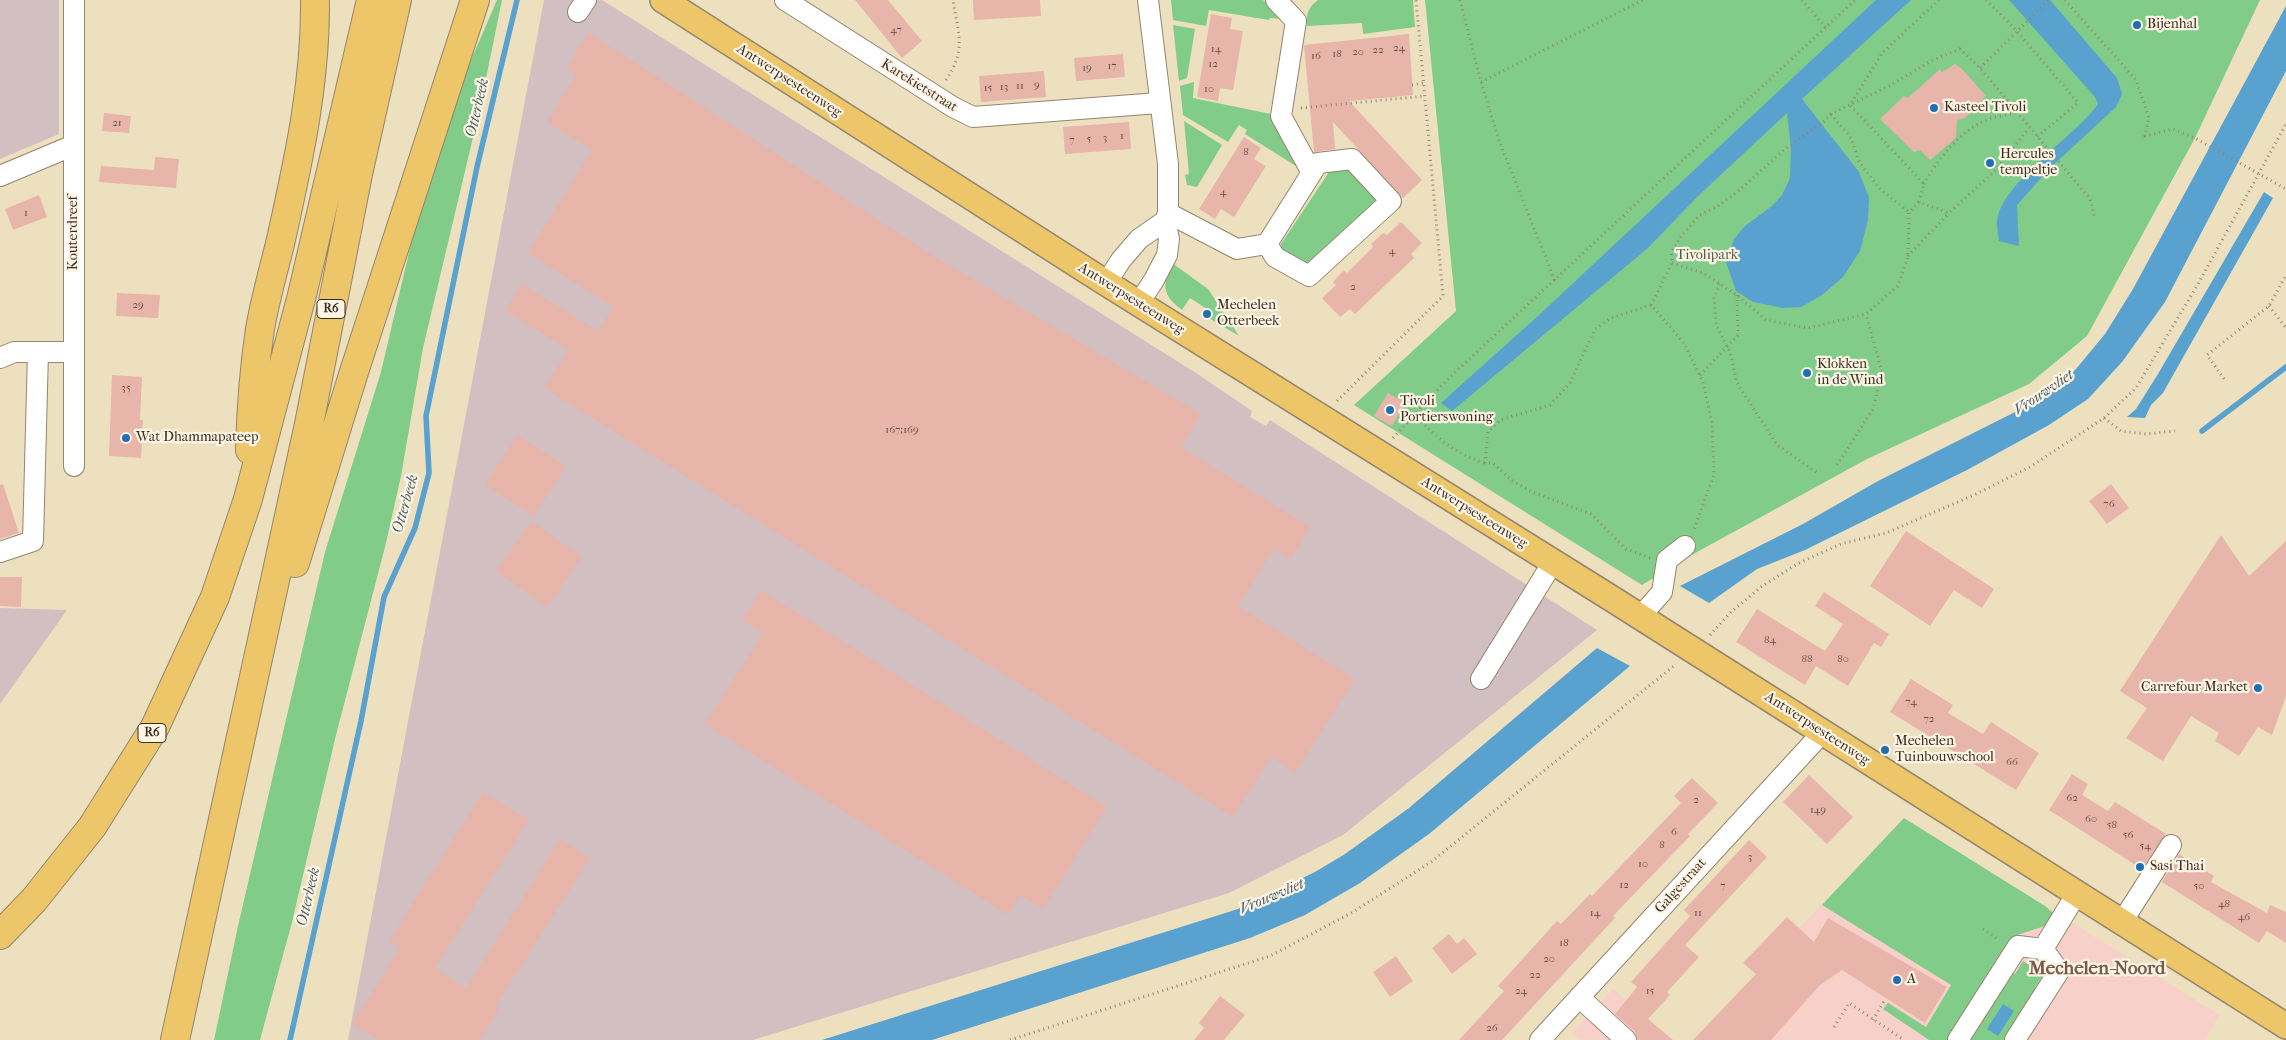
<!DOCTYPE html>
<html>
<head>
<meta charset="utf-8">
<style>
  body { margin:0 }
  canvas { display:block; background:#ede0bf }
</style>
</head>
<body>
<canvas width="2286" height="1040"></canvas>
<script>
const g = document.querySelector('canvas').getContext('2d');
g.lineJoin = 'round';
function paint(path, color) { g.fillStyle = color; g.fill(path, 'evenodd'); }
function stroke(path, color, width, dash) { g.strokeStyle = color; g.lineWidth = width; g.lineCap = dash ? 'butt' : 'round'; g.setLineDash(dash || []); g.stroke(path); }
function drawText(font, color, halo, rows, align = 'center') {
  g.font = font + ' "IM FELL French Canon",serif'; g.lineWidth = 4.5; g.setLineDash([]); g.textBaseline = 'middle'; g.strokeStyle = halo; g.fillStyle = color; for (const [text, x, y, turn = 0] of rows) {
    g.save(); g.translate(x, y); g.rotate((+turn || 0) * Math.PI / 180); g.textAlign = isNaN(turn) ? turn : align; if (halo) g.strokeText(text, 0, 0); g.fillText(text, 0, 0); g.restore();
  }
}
const built = new Path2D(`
  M1904,818l316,197 -16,25h-511l63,-65 -13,-12 44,-46 12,11z
  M1613,989l60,51h-93l-8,-7z`);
const industrial = new Path2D(`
  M0,0h59v134l-59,25z
  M544,0h58l594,373 56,38 -2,6 16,9 4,-6 327,210 -254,205 -114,58 -476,147h-405z
  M0,608l67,2 -67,94z`);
const green = new Path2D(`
  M497,0h5l-22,108 -57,240 -22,128 -15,67 -50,192 -44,187 -32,118h-46l24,-114 87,-374 56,-180 41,-175 30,-93z
  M1171,0h92l21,19 -14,-1 -1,2 -60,-10 -3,16 -33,-6z
  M1318,0h95l2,27 -52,7 -1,-11 -55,3c-1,-12 1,-19 11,-26z
  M1425,0h835l-65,138 -108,198 -58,48 -162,75 -170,93 -55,33 -288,-180 102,-94z
  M1173,25l22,4 -8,49 -8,3z
  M1194,82l-1,16 78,16 28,54 -54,-34 2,-4 -8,-5 -11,17 -45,-27 -3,-29z
  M1184,121l38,24 -25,42 -10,-2 -2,-10 4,-1z
  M1347,169l29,31 -65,62 -4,1 -25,-14 -1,-5 48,-72z
  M1172,263l36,26 31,47 -32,-19 3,-6 -20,-13 -8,12c-20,-15 -20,-25 -10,-47z
  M1904,818l141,88 8,7 -5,12 -34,11 -64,104h-21l-46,-31 5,-6 38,24 25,-42 -129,-80z
  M2023,961l21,13 -9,13 4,3 -32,50h-40l44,-68 4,2z`);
const water = new Path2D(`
  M1876,0h35l-109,99 57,73 10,26 -1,22 -8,31 -17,26 -21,18 -21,12 -18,1 -30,-6 -17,-11 -10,-29 8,-23 11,-13 27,-20 10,-11 8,-17 1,-29 -4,-36 -90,84 -49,51 -196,163 -11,-8 97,-87z
  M2009,0h41l67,78 5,16 -6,13 -67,62 -32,36 2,41 -20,-5c-1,-6 -2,-13 -2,-19 3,-39 79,-86 101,-118l-3,-7z
  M2286,6v65l-121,231 -43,60 -34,37 -39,26 -82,45 -162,80 -48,19 -48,34 -29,-17 123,-62 75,-43 157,-79 41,-33 29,-35 28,-45z
  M2264,192l9,6 -110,195 -12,12 -6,13 -18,-1 9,-8 22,-35z
  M1597,648l33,18 -201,168 -69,49 -55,32 -55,23 -318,102h-110l416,-131 77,-37 30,-18 64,-46z
  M2003,1004l11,7 -16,25 -11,-7z`);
const stream = new Path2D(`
  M2202,431l84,-64
  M290,1040l71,-319 23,-124 31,-69 14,-55 -3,-57 51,-249 40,-167`);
const building = new Path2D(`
  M855,0h33l34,41 -20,17z
  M973,0h67l1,16 -67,4z
  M1211,14l21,4 -2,11 13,2 -10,59 -13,-2 -2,13 -21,-4z
  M588,32l349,226 264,156 -20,33 129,80 -19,32 -17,-10 -36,57 117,73 -60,94 -24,-16 -38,60 -689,-429 24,-38 -63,-40 17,-26 76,47 15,-24 -85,-54 64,-103 -45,-28 29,-47 -10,-6z
  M1409,34l4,61 -64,6 73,79 -19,18 -70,-76 2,27 -21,3 -10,-107z
  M1123,54l2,23 -49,4 -2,-23z
  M1955,64l6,4 25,28 -21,22 -8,2 -1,18 -26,22 -10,-10 -6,2 -34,-33 24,-23 4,2 32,-29 2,3z
  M1044,71l2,26 -65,5 -2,-26z
  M104,113l27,3 -2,17 -27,-2z
  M1129,122l2,27 -66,5 -2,-27z
  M1244,137l17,11 -7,11 12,7 -32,51 -13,-8 -6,10 -16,-10z
  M155,157l24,2 -3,29 -77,-6 2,-16 53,4z
  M39,195l8,22 -34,13 -8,-21z
  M1401,222l21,21 -11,11 3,4 -59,56 -5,-5 -10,8 -18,-19 14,-13 -3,-3 11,-12 3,3 26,-26 -2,-3 12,-11 4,2z
  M117,293l43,2 -2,23 -42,-2z
  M112,375l30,2 -2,43h3l-2,38 -32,-2z
  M1388,393l17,10 -13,23 -18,-10z
  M517,435l49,31 -32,50 -49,-31z
  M3,484l16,49 -19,6v-54z
  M2111,484l18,24 -22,16 -18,-23z
  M532,521l50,36 -35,50 -51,-36z
  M1906,531l88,58 -12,19 -28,-18 -24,36 -60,-40z
  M2221,535l28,41 37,-35v155l-14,39 -14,-8 -19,29 -24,-15 4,-8 -28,-17 -28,45 -37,-23 21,-30 -27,-17z
  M0,577h22l-1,30 -21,-1z
  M761,590l346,217 -64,102 -23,-14 -12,20 -303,-191 58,-91 -21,-13z
  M1824,592l65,42 -8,13 -7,-4 -26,43 -32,-20 -11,19 -69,-43 21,-33 68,42 18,-27 -28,-18z
  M1911,679l42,26 -5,8 35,21 8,-12 48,31 -23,37 -126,-78z
  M2072,774l16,10 -6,11 26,16 7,-9 51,32 -24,35 -93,-59z
  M1809,775l44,42 -26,27 -44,-42z
  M1692,778l26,25 -30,31 2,2 -77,80 2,2 -113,122h-43l45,-49 -6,-5 59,-65 4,3 29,-30 2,2 89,-93 -7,-7z
  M483,792l46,28 -94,148 31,20 94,-149 30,19 -95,149 4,2 -19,31h-102l-26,-16 48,-76 -11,-7z
  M1749,840l18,17 -82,88 14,12 -32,35 3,3 -22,24 25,21h-35l-4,-9 -19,-17 22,-27 -6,-5 59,-66 -6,-6z
  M2179,854l35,22 -3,6 56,31 3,-8 16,7v31l-19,-12 -8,12 -97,-61z
  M1787,917l27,25 14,-24 119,69 -22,36 -83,-53 -23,16 -48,54h-78l63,-66 -13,-11z
  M1449,934l8,10 7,-6 13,16 -25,20 -20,-26z
  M1396,956l17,25 -23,16 -17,-25z
  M1220,996l25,19 -21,25h-30l10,-12 -5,-5z`);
const path = new Path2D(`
  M1460,0l21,82 19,61 55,138
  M1802,0l24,28
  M1986,0l31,31 61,72 -41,34
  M2065,0l71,80 13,38 -4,18 28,-7 22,9 91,51
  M1980,68l69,-68
  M946,80c21,-31 12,-46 7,-80
  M1481,82l162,-82
  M1412,85l12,-2
  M1301,108l124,-12
  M1831,114l20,24 8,24 21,27 29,23
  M1924,184c14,-25 35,-52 62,-64 9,-4 21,-5 31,-7
  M1919,202l5,-18 -74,-79 33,-53 56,-52
  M1908,256l41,-43
  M1672,263l31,10 34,22 29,25 42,8 58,-14 32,-28 10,-29 1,-45 10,-10 30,11 47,-43 33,-42
  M1720,284l-6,13 2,28 14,27 7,31 40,62 42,29
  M1737,295l1,40
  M1651,305l21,-42v-12l10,-16 18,-20 18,-9 18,-13 48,-43 40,-29 7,-7 60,-29 40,-24 29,-12 20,19 110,131 5,20
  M2269,306l17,22
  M1700,375l20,-21
  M2224,379l-17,-24 62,-49 17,-31
  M1337,401l106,-105 -27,-296
  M1415,414c18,22 42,41 70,49
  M2104,418l17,13 25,3 29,-3
  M1393,438l56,-60 406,-378
  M1837,465l36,-56 9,-37 -16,-58
  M1650,558l-24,-9 -35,-35 -59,-22 -21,-12 -18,-17h-8l3,-31 12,-12 50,-15 20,-22 25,-54 16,-11 40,-13 33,38 19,39 9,41 2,52 -20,54
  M1710,635l21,-23 30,-25 36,-23 44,-20 45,-11 88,-38 56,-28 74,-49 32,-30 62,-104 88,-160
  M1983,929l16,11
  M1873,1020l11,-19
  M1834,1027l15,-24 55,37
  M1010,1040l260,-84 83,-44 78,-50 244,-197`);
const minor = new Path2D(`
  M785,0l168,107 20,10 186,-14
  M1276,0l20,21 -15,95 31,57
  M578,12l8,-12
  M0,176l74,-31
  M1168,213l69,36 30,-5 51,-81 34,-4 39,42 -82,75 -34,-19 -8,-13
  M1106,283l15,-23 18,-21 26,-18
  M1139,303l15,-23 13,-25 2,-16 -4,-18 3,-8v-49l-20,-164
  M0,358l14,-6h60
  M74,466v-466
  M0,552l33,-11 5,-189
  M1640,617l22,-25 5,-32 18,-14
  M1481,679l72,-117
  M2122,922l49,-77
  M2043,949l34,-56
  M1579,997l47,43
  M1540,1040l282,-307
  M1958,1040l60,-94 25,3 16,22 -44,69`);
const major = new Path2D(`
  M663,0l443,283 500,312 680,431`);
const highway = new Path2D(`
  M250,450c1,-41 4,-81 10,-121 5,-29 13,-57 20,-85 18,-81 36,-161 35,-244
  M295,563l58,-188 122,-375
  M0,935l34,-35 58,-73 63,-100 60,-130 33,-98 54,-204 69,-295
  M175,1040l134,-616 49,-250 39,-174`);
const pathBridge = new Path2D(`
  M1720,354l18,-19`);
const markers = [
  [2137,25,5,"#1f6fb2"],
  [1934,108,5,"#1f6fb2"],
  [1990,163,5,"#1f6fb2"],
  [1207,314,5,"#1f6fb2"],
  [1807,373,5,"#1f6fb2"],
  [1390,410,5,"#1f6fb2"],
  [126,438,5,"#1f6fb2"],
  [2258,688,5,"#1f6fb2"],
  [1885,750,5,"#1f6fb2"],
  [2140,867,5,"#1f6fb2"],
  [1897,980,5,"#1f6fb2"]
];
const numberNames = [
  ["47",896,30],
  ["24",1399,48],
  ["14",1216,49],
  ["22",1378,50],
  ["20",1358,52],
  ["18",1337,54],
  ["16",1316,56],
  ["12",1213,64],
  ["17",1112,66],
  ["19",1087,68],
  ["9",1037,85],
  ["11",1020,86],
  ["13",1004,87],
  ["15",988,88],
  ["10",1209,89],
  ["21",117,123],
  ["1",1122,136],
  ["3",1105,138],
  ["5",1089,139],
  ["7",1072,140],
  ["8",1246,152],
  ["4",1223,192],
  ["1",26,213],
  ["4",1392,251],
  ["2",1353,287],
  ["29",138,305],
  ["35",126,388],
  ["167;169",902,430],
  ["76",2109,504],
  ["84",1770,640],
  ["88",1807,659],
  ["80",1843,659],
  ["74",1911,702],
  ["72",1929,719],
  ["66",2012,762],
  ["62",2072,798],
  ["2",1696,800],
  ["149",1818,810],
  ["60",2091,819],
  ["58",2112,825],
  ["6",1674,832],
  ["56",2128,835],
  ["8",1662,845],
  ["54",2145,846],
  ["3",1750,857],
  ["10",1643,864],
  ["12",1624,885],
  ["7",1723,886],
  ["50",2199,886],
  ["48",2224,904],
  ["14",1595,913],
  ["11",1698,913],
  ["46",2244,917],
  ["18",1564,943],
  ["20",1549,959],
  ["22",1535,975],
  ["24",1521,991],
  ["15",1650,991],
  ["26",1492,1028]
];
const shields = [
  [331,309,28],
  [152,733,28]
];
const shieldNames = [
  ["R6",331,309],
  ["R6",152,733]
];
const poiNames = [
  ["Bijenhal",2147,25],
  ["Kasteel Tivoli",1944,108],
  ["Hercules",2000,155],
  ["tempeltje",2000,171],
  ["Mechelen",1217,306],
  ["Otterbeek",1217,322],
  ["Klokken",1817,365],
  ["in de Wind",1817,381],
  ["Tivoli",1400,402],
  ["Portierswoning",1400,418],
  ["Wat Dhammapateep",136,438],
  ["Carrefour Market",2248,688,"right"],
  ["Mechelen",1895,742],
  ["Tuinbouwschool",1895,758],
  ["Sasi Thai",2150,867],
  ["A",1907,980]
];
const streetNames = [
  ["Antwerpsesteenweg",789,81,33],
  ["Karekietstraat",919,86,32],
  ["Kouterdreef",74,233,-90],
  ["Antwerpsesteenweg",1131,299,32],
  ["Antwerpsesteenweg",1474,513,32],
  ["Antwerpsesteenweg",1817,729,33],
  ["Galgestraat",1681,886,-48]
];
const parkNames = [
  ["Tivolipark",1707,256]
];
const waterNames = [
  ["Otterbeek",478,108,-77],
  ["Vrouwvliet",2044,393,-34],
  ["Otterbeek",406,504,-74],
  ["Otterbeek",309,897,-77],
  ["Vrouwvliet",1272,897,-23]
];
const districtNames = [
  ["Mechelen-Noord",2097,969]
];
paint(built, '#f7d1c9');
paint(industrial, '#d2bfc1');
paint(green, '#81cc89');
paint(water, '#59a1cf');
stroke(stream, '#59a1cf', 5.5);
paint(building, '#e8b5ab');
stroke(minor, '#94856e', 22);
stroke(major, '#94856e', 28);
stroke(highway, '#94856e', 30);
stroke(path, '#94856e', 3, [1, 4]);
stroke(minor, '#fff', 20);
stroke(major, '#ecc669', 25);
stroke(highway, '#ecc669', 28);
stroke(pathBridge, '#94856e', 3, [1, 4]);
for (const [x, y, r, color] of markers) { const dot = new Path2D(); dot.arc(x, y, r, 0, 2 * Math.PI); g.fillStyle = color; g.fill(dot); stroke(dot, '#fcf5e5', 2); }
drawText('11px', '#664d41', null, numberNames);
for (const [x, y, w] of shields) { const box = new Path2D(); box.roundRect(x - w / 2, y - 9.5, w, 19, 4); g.fillStyle = '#fcf5e5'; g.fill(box); stroke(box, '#3b2a1e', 1); }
drawText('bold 12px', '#3b2a1e', null, shieldNames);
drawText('14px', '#3b2a1e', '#fcf5e5', poiNames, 'left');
drawText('14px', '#3b2a1e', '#fcf5e5', streetNames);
drawText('14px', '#505b3e', '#fcf5e5', parkNames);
drawText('italic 15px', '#475a65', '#fcf5e5', waterNames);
drawText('bold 19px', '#785b4f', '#fcf5e5', districtNames);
</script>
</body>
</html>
